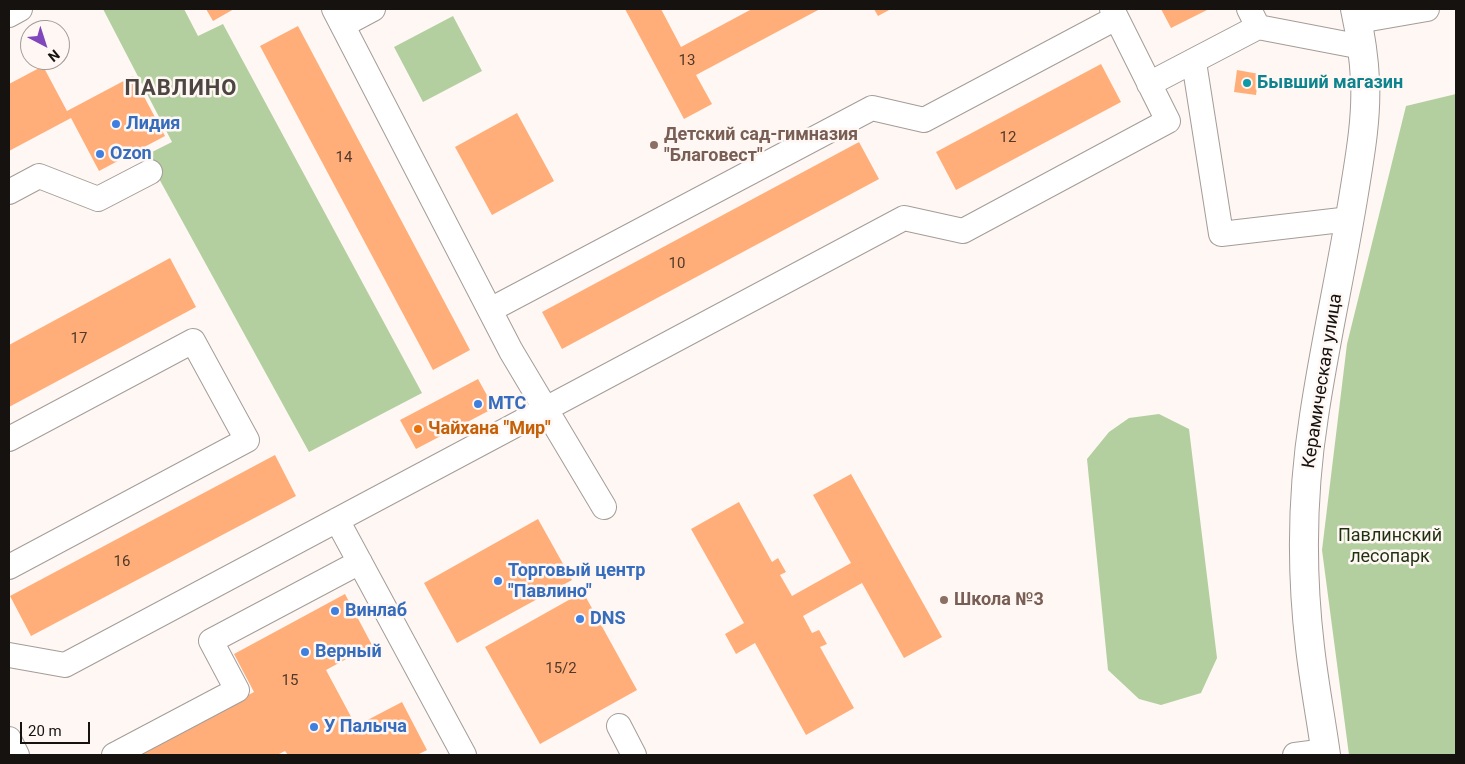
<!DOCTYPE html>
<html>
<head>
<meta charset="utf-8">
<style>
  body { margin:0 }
  #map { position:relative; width:1465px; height:764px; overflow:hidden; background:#fef7f3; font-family:Roboto,sans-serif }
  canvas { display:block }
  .frame { position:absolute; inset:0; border:10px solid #151210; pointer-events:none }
  .north { position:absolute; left:20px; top:20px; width:50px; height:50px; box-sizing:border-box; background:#fef7f3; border:1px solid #a19b98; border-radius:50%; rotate:140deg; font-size:14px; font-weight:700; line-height:20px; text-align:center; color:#151210 }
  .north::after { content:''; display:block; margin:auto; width:18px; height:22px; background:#8046bc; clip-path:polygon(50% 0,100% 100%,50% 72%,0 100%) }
  .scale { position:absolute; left:20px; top:722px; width:70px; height:22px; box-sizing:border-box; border:2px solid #151210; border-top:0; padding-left:6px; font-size:15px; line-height:18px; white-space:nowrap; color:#151210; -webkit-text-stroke:4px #fef7f3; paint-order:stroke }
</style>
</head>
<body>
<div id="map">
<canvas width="1465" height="764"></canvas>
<div class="frame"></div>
<div class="north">N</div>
<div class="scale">20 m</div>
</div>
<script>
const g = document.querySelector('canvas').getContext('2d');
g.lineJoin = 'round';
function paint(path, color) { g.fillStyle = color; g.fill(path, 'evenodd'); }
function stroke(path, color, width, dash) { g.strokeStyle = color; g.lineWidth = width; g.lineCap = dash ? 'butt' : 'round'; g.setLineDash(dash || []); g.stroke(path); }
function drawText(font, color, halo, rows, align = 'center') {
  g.font = font + ' Roboto,sans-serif'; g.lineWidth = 5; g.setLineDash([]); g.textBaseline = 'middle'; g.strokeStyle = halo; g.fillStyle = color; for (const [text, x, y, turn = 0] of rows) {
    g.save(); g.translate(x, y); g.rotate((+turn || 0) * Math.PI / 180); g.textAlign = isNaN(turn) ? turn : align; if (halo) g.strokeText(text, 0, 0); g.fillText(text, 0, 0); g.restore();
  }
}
const green = new Path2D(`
  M103,9h81l14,27 25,-12 199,369 -113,59 -163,-297 26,-13z
  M453,16l29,55 -59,31 -29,-55z
  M1456,94v661h-107l-27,-205 25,-206 59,-238z
  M1159,414l30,15 28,229 -16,35 -40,12 -22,-6 -31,-29 -21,-211 22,-27 20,-14z`);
const building = new Path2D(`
  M206,9h28l-21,12z
  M625,9h36l20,38 69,-37 -1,-1h71l-124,66 16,29 -28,15z
  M874,9h17l-13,7z
  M1161,9h48l-38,19z
  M298,26l172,324 -37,20 -173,-324z
  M1101,64l20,38 -165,88 -20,-38z
  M43,66l24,45 66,-35 32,60 -66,35 -28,-53 -62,33v-67z
  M1237,70l22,4 -3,21 -22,-3z
  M517,113l37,68 -62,34 -37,-68z
  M859,142l20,37 -317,170 -20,-37z
  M170,258l26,49 -187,100v-62z
  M478,379l16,29 -78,41 -16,-29z
  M275,455l21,41 -265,140 -21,-40z
  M851,474l91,163 -38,21 -42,-75 -59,33 9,17 7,-3 8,14 -7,3 34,61 -48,27 -51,-92 -19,11 -11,-20 19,-11 -53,-94 48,-27 33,60 6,-4 8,14 -6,3 12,21 59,-33 -38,-68z
  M538,519l34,61 -115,63 -33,-60z
  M583,592l54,98 -97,54 -55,-97z
  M345,594l27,51 -46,25 30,56 46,-24 25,48 -10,5h-129l-3,-4 -8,4h-143l120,-63 -20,-38z`);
const minor = new Path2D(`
  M334,9l177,342 93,156
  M1249,9l9,18
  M9,15l11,-6
  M1358,21l69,-12
  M343,25l30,-16
  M1194,62l27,172 129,-15
  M1149,84l109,-57 104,20
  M9,192l30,-16 59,23 52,-27
  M490,310l382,-202 52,12 192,-102
  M9,439l184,-98 54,99 -238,127
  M337,520l127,235
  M9,655l56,10 839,-447 59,13 205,-110 -56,-112
  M619,726l15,29
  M9,739l8,16
  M114,755l123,-65 -26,-49 149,-79
  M1295,755l31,-4`);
const major = new Path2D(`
  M1326,755c-5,-36 -12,-72 -16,-108 -9,-76 -8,-155 4,-231 11,-74 28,-148 40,-223 6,-37 13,-76 11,-113 -1,-24 -5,-48 -10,-71`);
const markers = [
  [1247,83,5,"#0f9aa8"],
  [116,124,5,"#3f7fe0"],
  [654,145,5,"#8d6e63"],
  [100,154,5,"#3f7fe0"],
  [478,404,5,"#3f7fe0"],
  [418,429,5,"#e8710a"],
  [498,581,5,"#3f7fe0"],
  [944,600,5,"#8d6e63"],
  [335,611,5,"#3f7fe0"],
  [580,619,5,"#3f7fe0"],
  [305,652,5,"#3f7fe0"],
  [314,727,5,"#3f7fe0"]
];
const numberNames = [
  ["13",687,61],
  ["12",1008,138],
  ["14",344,158],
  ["10",677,264],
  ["17",79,339],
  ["16",122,562],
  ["15/2",561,669],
  ["15",290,681]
];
const cultureNames = [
  ["Бывший магазин",1257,83]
];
const shopNames = [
  ["Лидия",126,124],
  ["Ozon",110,154],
  ["МТС",488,404],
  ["Торговый центр",508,571],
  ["\"Павлино\"",508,592],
  ["Винлаб",345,611],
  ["DNS",590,619],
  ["Верный",315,652],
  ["У Палыча",324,727]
];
const educationNames = [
  ["Детский сад-гимназия",664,135],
  ["\"Благовест\"",664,156],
  ["Школа №3",954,600]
];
const streetNames = [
  ["Керамическая улица",1323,381,-81]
];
const foodNames = [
  ["Чайхана \"Мир\"",428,429]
];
const parkNames = [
  ["Павлинский",1390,536],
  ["лесопарк",1390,557]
];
const districtNames = [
  ["ПАВЛИНО",181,89]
];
paint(green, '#b3cf9f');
paint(building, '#ffae79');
stroke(minor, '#a49c98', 26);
stroke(major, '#a49c98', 30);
stroke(minor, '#fff', 24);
stroke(major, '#fff', 28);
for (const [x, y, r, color] of markers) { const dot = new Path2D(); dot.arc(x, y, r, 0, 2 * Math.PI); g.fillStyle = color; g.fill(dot); stroke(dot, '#fef7f3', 2); }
drawText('15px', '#50392a', null, numberNames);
drawText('bold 18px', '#0d838f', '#fef7f3', cultureNames, 'left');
drawText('bold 18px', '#366cbe', '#fef7f3', shopNames, 'left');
drawText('bold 18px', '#785e54', '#fef7f3', educationNames, 'left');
drawText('18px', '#151210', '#fef7f3', streetNames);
drawText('bold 18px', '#c56008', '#fef7f3', foodNames, 'left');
drawText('18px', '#1f3110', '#fef7f3', parkNames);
g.letterSpacing = '1px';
drawText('bold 22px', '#4c4541', '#fef7f3', districtNames);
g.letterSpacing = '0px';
</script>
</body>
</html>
